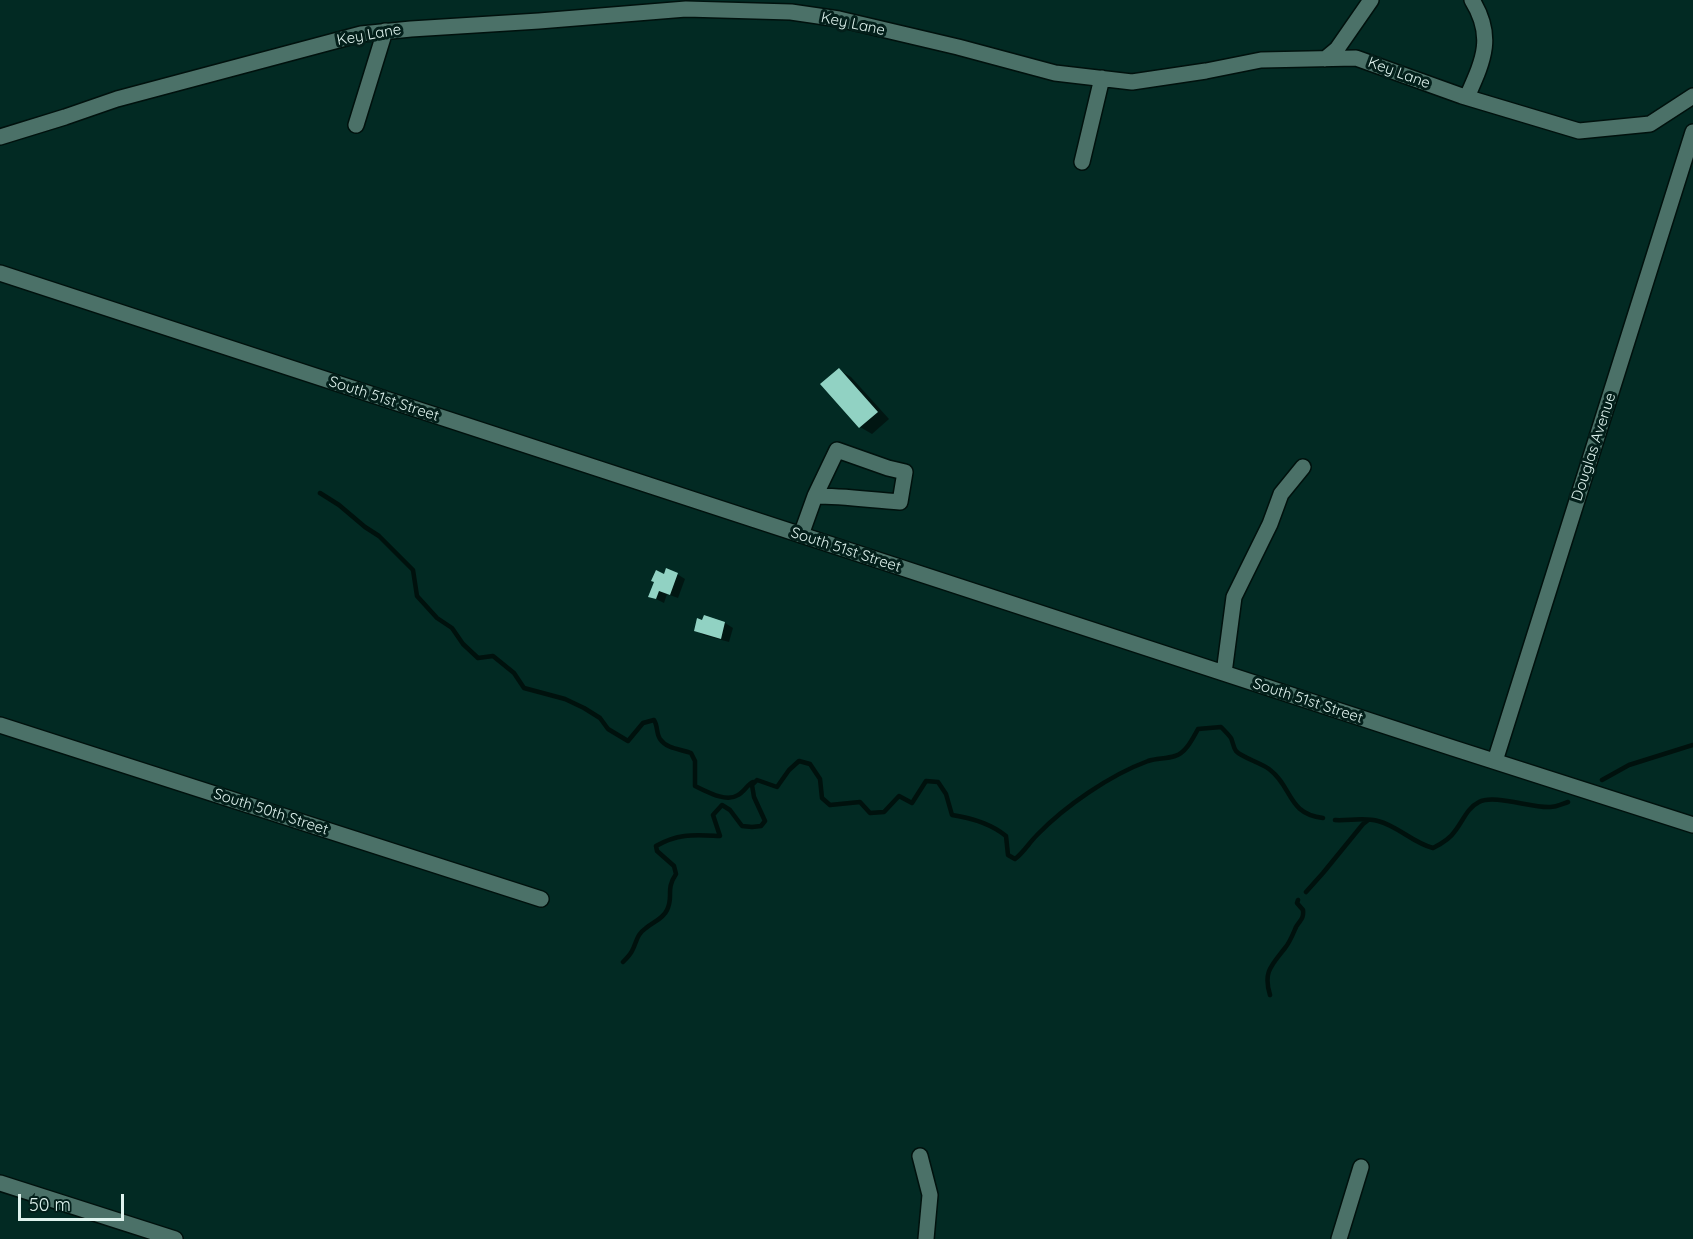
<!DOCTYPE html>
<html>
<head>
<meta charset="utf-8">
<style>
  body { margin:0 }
  #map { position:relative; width:1693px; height:1239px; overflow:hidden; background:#022a23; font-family:Quicksand,sans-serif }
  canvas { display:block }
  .scale { position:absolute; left:18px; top:1194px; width:106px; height:27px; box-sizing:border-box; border:3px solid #dff3ee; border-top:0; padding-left:8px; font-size:18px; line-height:21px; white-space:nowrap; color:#dff3ee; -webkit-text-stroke:4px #031f1a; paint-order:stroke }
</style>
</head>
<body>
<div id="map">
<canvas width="1693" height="1239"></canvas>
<div class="scale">50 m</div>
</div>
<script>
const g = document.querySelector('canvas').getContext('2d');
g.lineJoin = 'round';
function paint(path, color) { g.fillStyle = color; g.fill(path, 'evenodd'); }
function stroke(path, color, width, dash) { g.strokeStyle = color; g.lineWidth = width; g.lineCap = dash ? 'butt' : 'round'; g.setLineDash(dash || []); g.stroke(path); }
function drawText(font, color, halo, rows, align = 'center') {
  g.font = font + ' Quicksand,sans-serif'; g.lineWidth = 6; g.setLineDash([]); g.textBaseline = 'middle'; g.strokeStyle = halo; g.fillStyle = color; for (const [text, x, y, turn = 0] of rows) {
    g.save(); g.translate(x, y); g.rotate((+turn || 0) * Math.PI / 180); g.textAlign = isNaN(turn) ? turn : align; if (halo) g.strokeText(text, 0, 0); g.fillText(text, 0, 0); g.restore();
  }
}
const shadow = new Path2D(`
  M839,370l12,7 38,42 -17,15 -12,-7z
  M677,574l8,5 -7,19 -11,-4 -3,9 -14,-7 15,-20z
  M705,617l20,6 8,5 -4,14 -26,-7 -7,-5 7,-8z`);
const stream = new Path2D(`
  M320,493l19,12 26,22 14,9 34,34 4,26 20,22 15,10 11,16 15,14 15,-2 21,17 10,15 41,11 19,9 16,10 8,11 20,12 15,-18 11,-3c4,6 2,13 6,19 7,10 20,10 31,14l4,8v25c11,5 31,17 43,9 6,-3 9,-10 15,-13
  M1602,780l27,-15 64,-20
  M1335,820c13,1 29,-3 43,1 20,5 35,22 55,27 8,-4 17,-9 22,-17 8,-10 12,-23 24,-29 15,-8 52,6 71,5 6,0 12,-3 18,-5
  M1306,892l17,-19 40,-49 4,-3
  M623,962c3,-3 7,-7 9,-11 5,-9 4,-16 14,-23 7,-6 17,-9 21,-18 7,-14 -2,-20 9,-36l-2,-8 -17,-15 -1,-5c23,-13 39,-11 64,-10l-7,-21 9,-10 8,5 12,16 10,1 9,-1 4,-5 -11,-24 -2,-12 5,-5 20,7 12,-17 10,-9 11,3 10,15 2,19 8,7 30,-3 10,11 14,-1 15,-16 13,7 14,-22 12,1 8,12 6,21c20,3 38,8 54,21l2,19 7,4c9,-7 14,-16 22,-24 28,-29 73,-60 111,-74 9,-3 18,-2 27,-5 11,-3 18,-18 23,-27l23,-2c3,3 7,7 10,11 2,4 2,9 5,13 5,6 25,12 33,18 24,18 18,45 54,49
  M1270,995c-7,-23 1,-29 15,-47 5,-6 8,-14 11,-21 4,-7 8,-8 7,-17l-6,-7 1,-3`);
const building = new Path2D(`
  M839,368l39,44 -19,16 -39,-44z
  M666,568l12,5 -8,22 -11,-4 -3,8 -8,-2 6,-15 -3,-1 5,-11 8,4z
  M704,615l21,7 -4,17 -27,-8 3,-13 5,2z`);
const minor = new Path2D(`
  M1325,59l12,-10 34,-49
  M1467,97c16,-36 28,-60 5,-97
  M356,125l29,-94
  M0,137l65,-20 52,-18 244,-65 50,-5 128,-8 147,-12 105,3 48,7 119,28 97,26 77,9 74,-11 55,-11 95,-2 106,38 117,35 71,-7 43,-28
  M1082,162l20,-84
  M0,273l1453,475 240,77
  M801,535l14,-39 22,-46 51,18 17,4 -5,30c-29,-2 -56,-6 -85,-6
  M1224,673l10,-76 36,-73 11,-30 22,-27
  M0,725l541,174
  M1495,761l198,-629
  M920,1156l10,39 -4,44
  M0,1183l175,56
  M1339,1239l22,-72`);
const streetNames = [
  ["Key Lane",853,24,12],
  ["Key Lane",369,35,-10],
  ["Key Lane",1399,73,20],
  ["South 51st Street",384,399,18],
  ["Douglas Avenue",1594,447,-72],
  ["South 51st Street",846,550,18],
  ["South 51st Street",1308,701,18],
  ["South 50th Street",271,812,18]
];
paint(shadow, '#0007');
stroke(stream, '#00110d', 4.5);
paint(building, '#91d2c3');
stroke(minor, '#00110d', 18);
stroke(minor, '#4b7168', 15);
drawText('15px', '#dff3ee', '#031f1a', streetNames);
</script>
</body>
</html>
